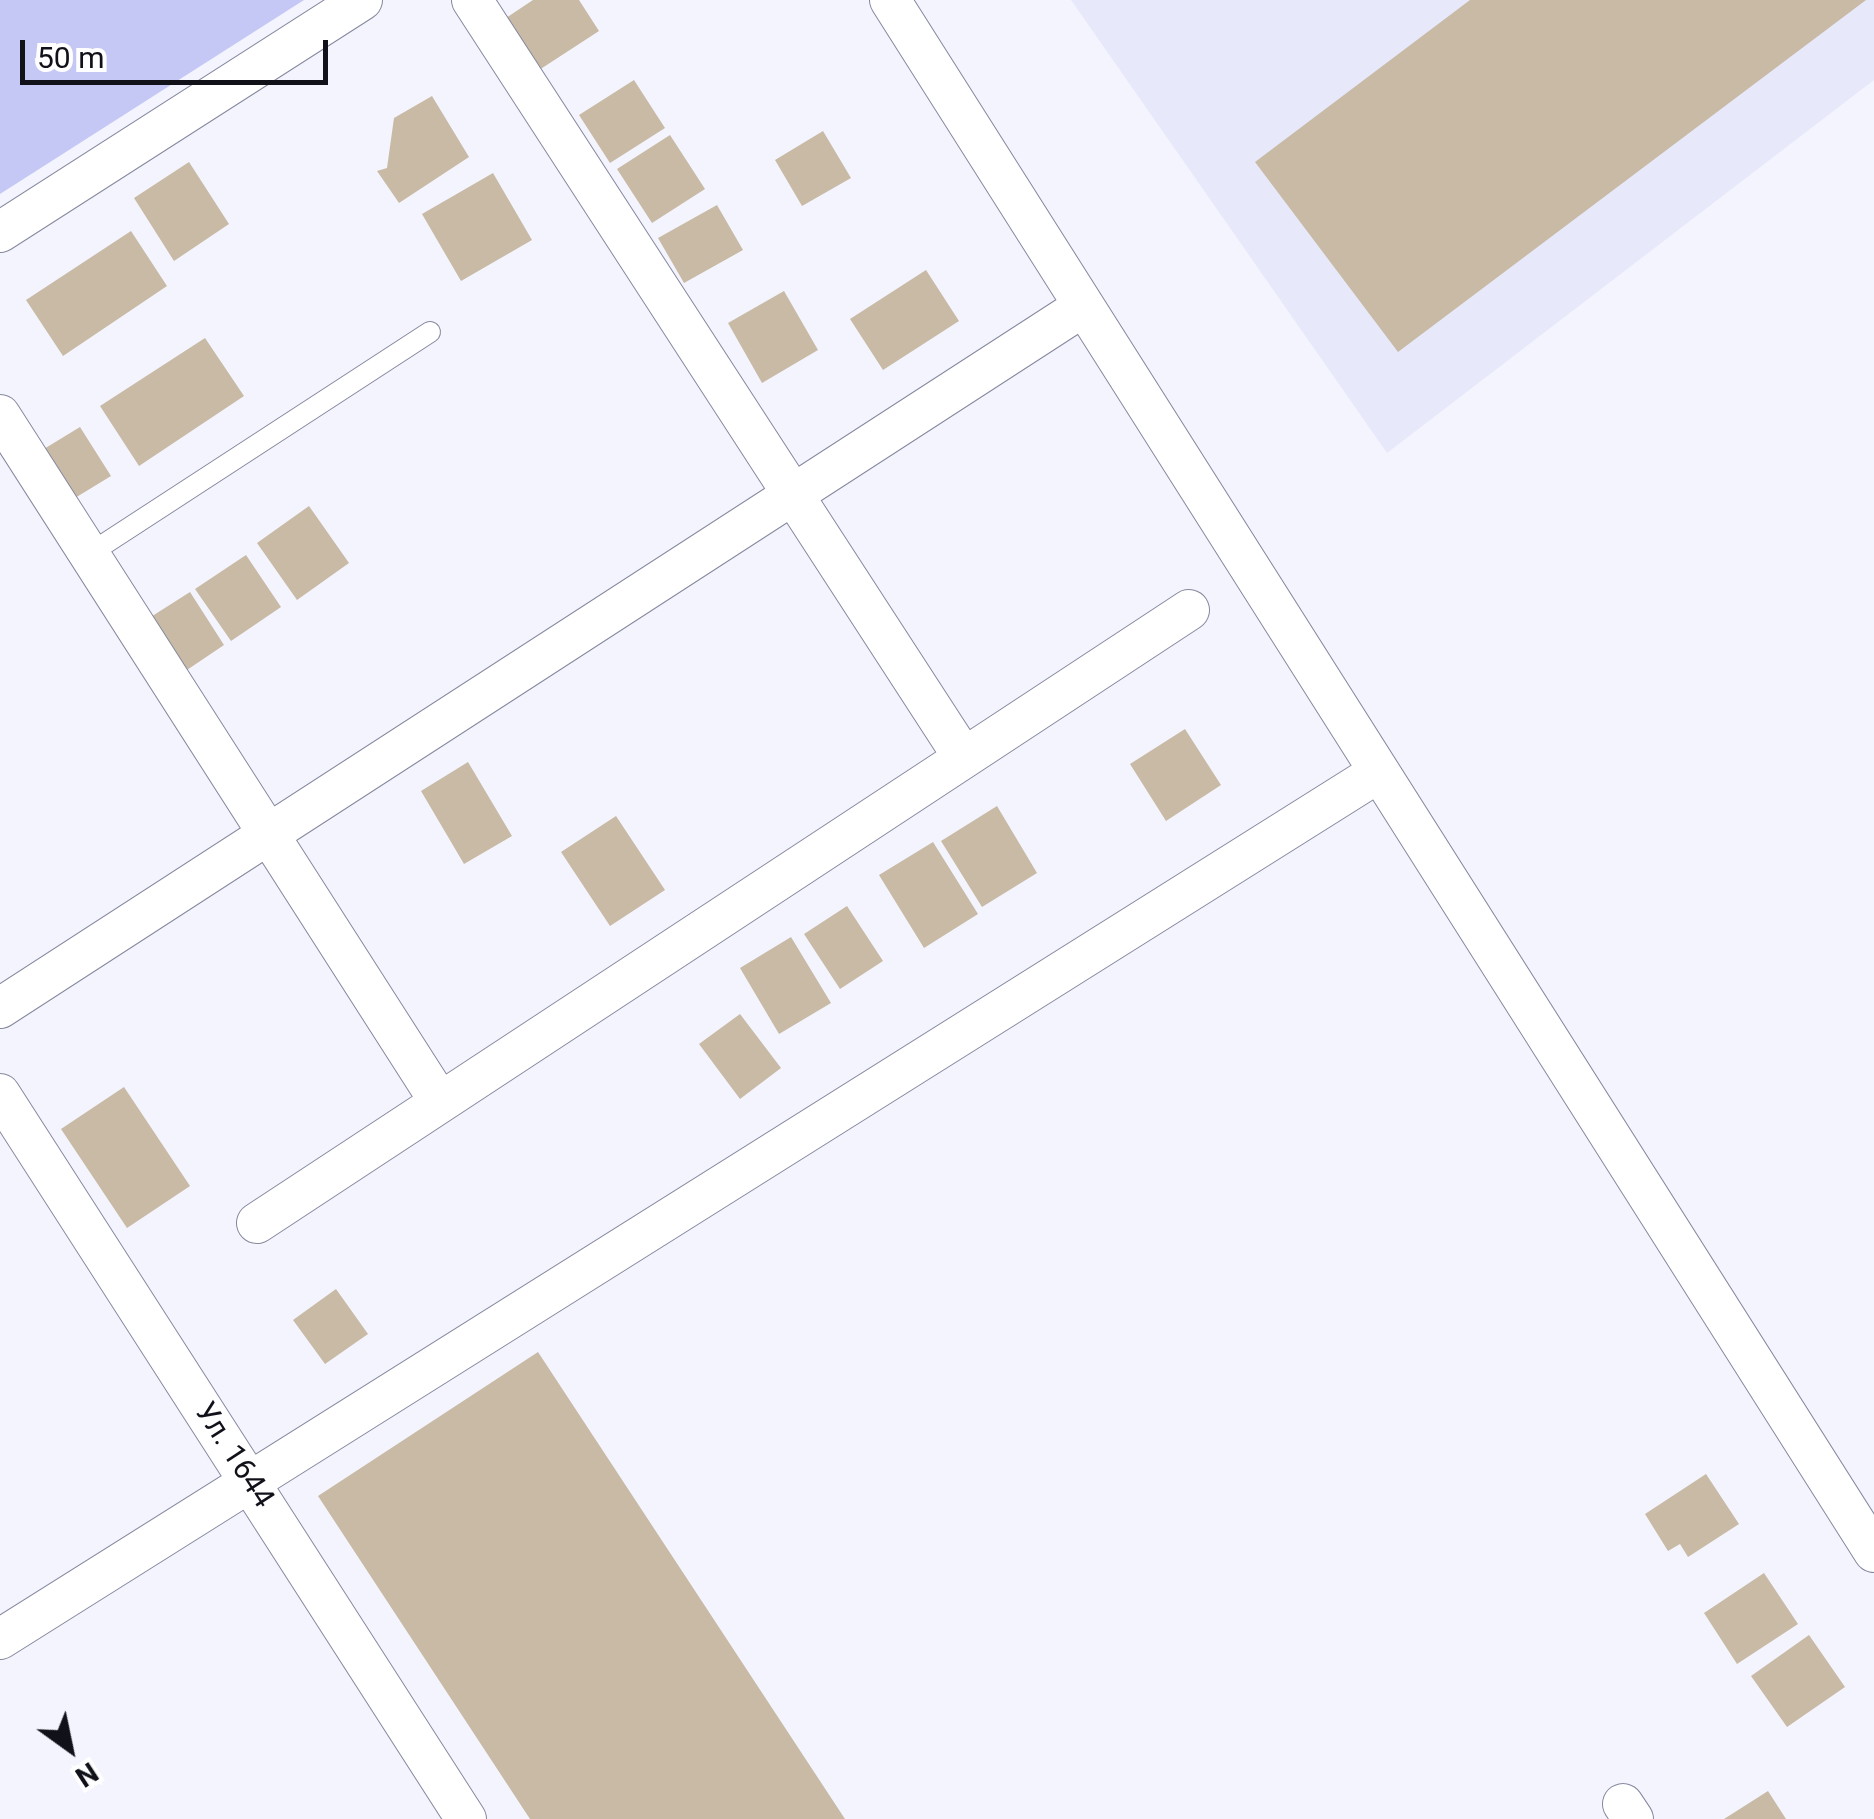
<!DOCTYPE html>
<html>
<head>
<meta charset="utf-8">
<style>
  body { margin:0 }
  #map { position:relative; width:1874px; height:1819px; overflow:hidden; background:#f3f4fd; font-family:Roboto,sans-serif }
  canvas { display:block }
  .north { position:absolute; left:20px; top:1699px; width:100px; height:100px; -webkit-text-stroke:8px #fff; paint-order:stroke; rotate:147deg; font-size:28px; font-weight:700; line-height:40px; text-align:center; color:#101119 }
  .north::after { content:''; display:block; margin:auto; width:35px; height:45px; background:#101119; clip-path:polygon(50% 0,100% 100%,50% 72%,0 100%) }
  .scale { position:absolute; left:20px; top:40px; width:308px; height:45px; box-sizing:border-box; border:5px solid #101119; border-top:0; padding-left:12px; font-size:30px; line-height:35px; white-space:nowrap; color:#101119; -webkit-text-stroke:8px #fff; paint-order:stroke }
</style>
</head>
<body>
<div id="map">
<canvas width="1874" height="1819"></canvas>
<div class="north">N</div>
<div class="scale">50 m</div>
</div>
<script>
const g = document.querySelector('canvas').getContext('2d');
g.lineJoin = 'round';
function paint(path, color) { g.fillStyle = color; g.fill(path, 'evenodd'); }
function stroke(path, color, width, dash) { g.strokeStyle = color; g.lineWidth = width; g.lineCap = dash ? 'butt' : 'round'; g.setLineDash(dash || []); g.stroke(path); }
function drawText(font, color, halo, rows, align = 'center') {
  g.font = font + ' Roboto,sans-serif'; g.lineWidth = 8; g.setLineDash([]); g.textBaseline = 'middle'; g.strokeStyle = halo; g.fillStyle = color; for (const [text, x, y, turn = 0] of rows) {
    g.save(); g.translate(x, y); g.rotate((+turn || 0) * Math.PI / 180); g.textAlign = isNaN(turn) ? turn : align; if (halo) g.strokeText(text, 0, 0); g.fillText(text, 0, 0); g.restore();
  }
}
const built = new Path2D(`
  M1071,0h803v80l-487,373z`);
const green = new Path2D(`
  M0,0h304l-304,194z`);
const building = new Path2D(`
  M533,0h46l20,31 -63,41 -33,-52z
  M1470,0h396l-468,352 -143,-190z
  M634,80l31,48 -55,35 -31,-48z
  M432,96l37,61 -70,46 -22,-32 10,-3 7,-50z
  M823,131l28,47 -49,28 -27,-46z
  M670,135l35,54 -53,34 -35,-54z
  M189,162l40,62 -55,37 -40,-63z
  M493,173l39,67 -71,41 -39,-67z
  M717,205l26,45 -59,33 -26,-45z
  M131,231l36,55 -104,70 -37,-56z
  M926,270l33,51 -76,49 -33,-51z
  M784,291l34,59 -56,33 -34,-60z
  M205,338l39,58 -105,70 -39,-60z
  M80,427l31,49 -41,25 -31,-49z
  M309,506l40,57 -52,37 -40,-57z
  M246,555l35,52 -50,34 -36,-52z
  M190,592l34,53 -43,29 -35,-54z
  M1185,729l36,56 -55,36 -36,-57z
  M468,762l44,74 -48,28 -43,-73z
  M997,806l40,67 -55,34 -41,-66z
  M616,816l49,74 -55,36 -49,-74z
  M933,842l45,72 -54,34 -45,-73z
  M847,906l36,55 -43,28 -36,-55z
  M791,937l40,66 -52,31 -39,-66z
  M740,1014l41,54 -41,31 -41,-55z
  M124,1087l66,99 -63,42 -66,-99z
  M336,1289l32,45 -43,30 -32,-44z
  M538,1352l307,467h-315l-212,-323z
  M1706,1474l33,50 -51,33 -8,-13 -12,7 -23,-37z
  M1764,1573l34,51 -61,40 -33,-51z
  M1809,1635l36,52 -58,40 -36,-51z
  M1768,1791l18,28h-62z`);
const lane = new Path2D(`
  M89,554l341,-222`);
const street = new Path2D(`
  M472,0l492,758
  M890,0l984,1552
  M0,232l362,-232
  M0,415l440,687
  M0,1008l1084,-702
  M0,1094l466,725
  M257,1223l932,-613
  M0,1639l1379,-867
  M1623,1804l10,15`);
const streetNames = [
  ["Ул. 1644",233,1456,57]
];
paint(built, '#e7e9fb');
paint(green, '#c5c8f5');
paint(building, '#c8baa5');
stroke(lane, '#86889e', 22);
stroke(street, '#86889e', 42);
stroke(lane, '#fff', 20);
stroke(street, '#fff', 40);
drawText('30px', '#101119', '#fff', streetNames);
</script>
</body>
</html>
